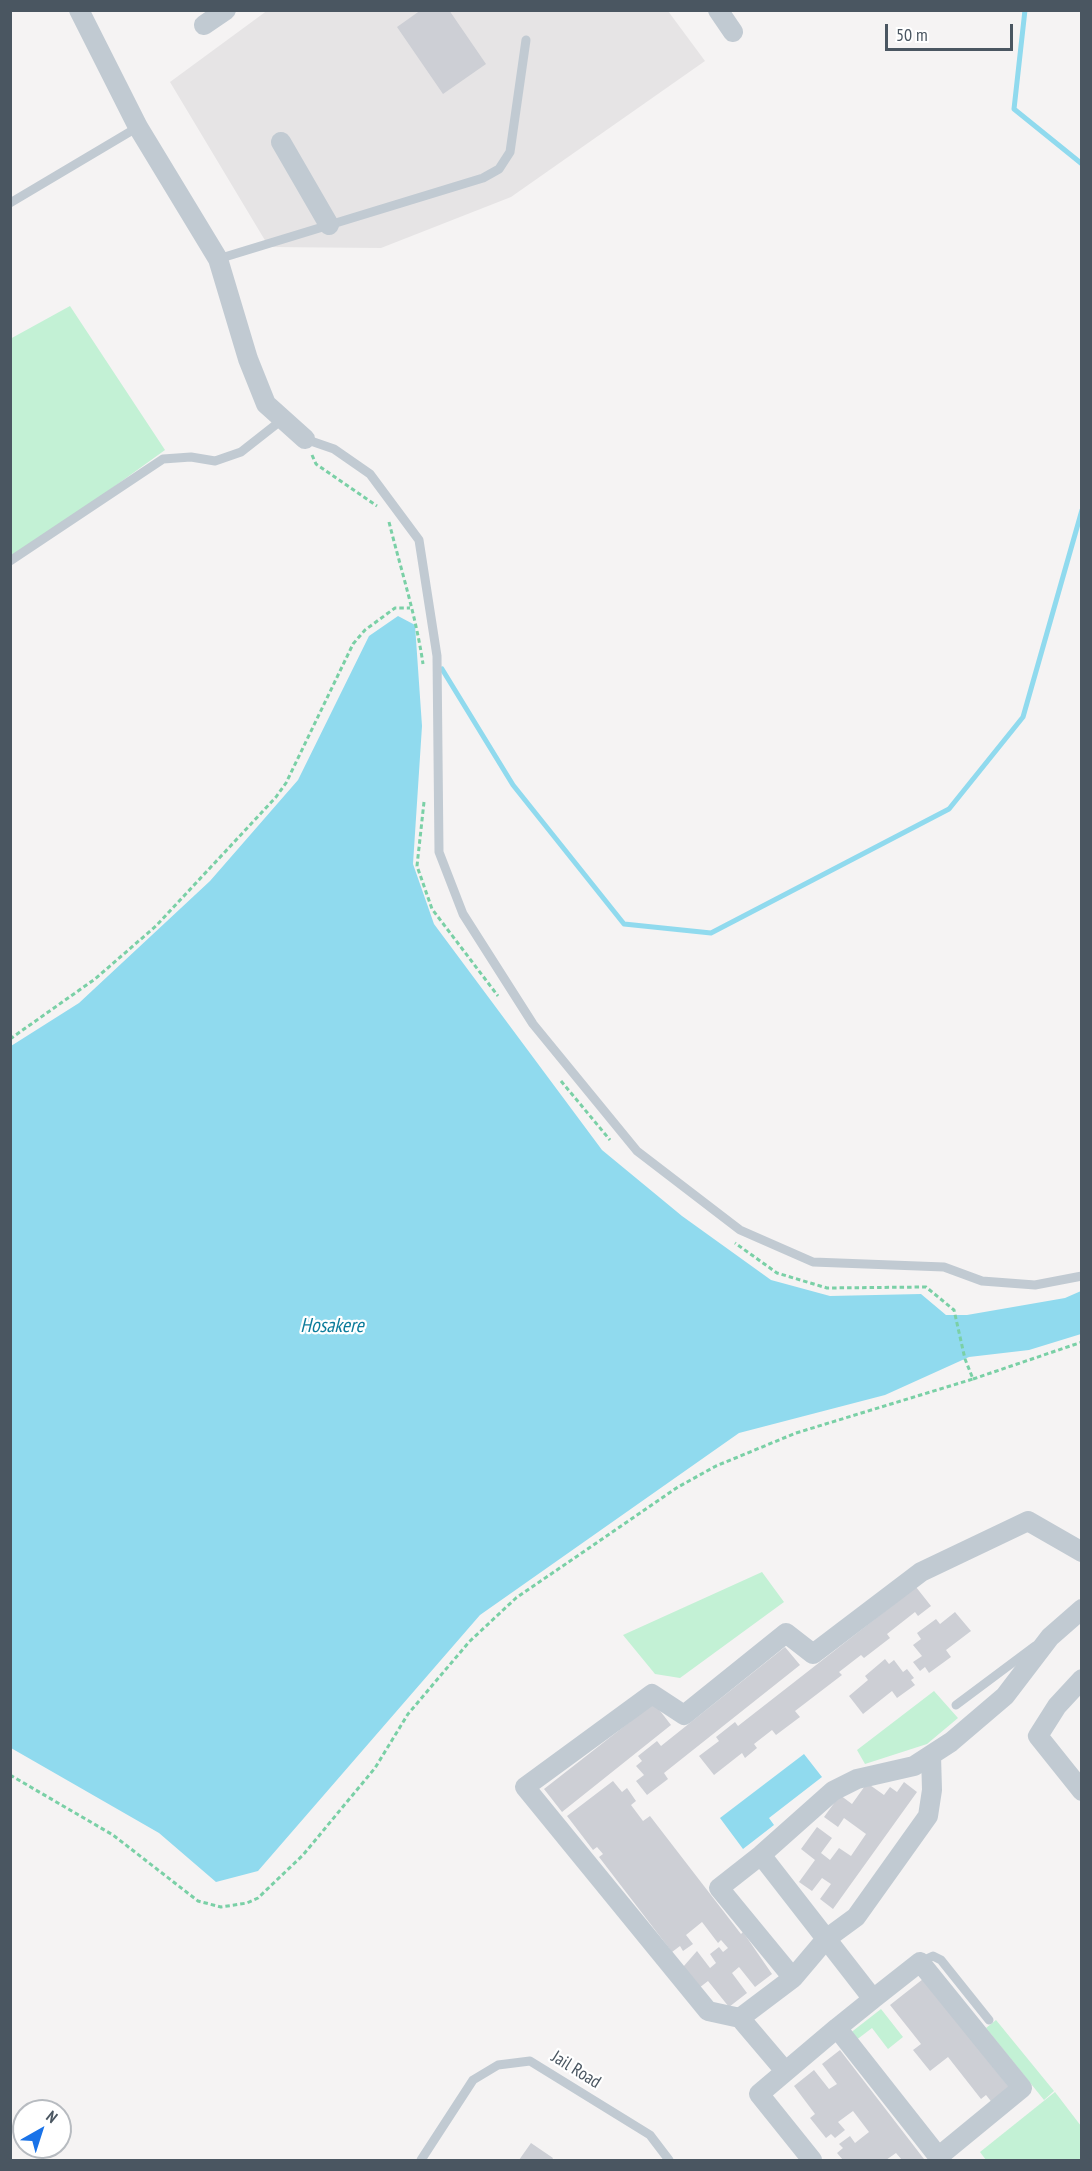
<!DOCTYPE html>
<html>
<head>
<meta charset="utf-8">
<style>
  body { margin:0 }
  #map { position:relative; width:1092px; height:2171px; overflow:hidden; background:#f5f3f3; font-family:"PT Sans Narrow",sans-serif }
  canvas { display:block }
  .frame { position:absolute; inset:0; border:12px solid #4a5661; pointer-events:none }
  .north { position:absolute; left:12px; top:2099px; width:60px; height:60px; box-sizing:border-box; background:#fff; border:2px solid #b7bbc0; border-radius:50%; rotate:39deg; font-size:16px; font-weight:700; line-height:24px; text-align:center; color:#4a5661 }
  .north::after { content:''; display:block; margin:auto; width:21px; height:27px; background:#1a73e8; clip-path:polygon(50% 0,100% 100%,50% 72%,0 100%) }
  .scale { position:absolute; left:885px; top:24px; width:128px; height:27px; box-sizing:border-box; border:3px solid #4a5661; border-top:0; padding-left:8px; font-size:18px; line-height:21px; white-space:nowrap; color:#4a5661; -webkit-text-stroke:4px #fff; paint-order:stroke }
</style>
</head>
<body>
<div id="map">
<canvas width="1092" height="2171"></canvas>
<div class="frame"></div>
<div class="north">N</div>
<div class="scale">50 m</div>
</div>
<script>
const g = document.querySelector('canvas').getContext('2d');
g.lineJoin = 'round';
function paint(path, color) { g.fillStyle = color; g.fill(path, 'evenodd'); }
function stroke(path, color, width, dash) { g.strokeStyle = color; g.lineWidth = width; g.lineCap = dash ? 'butt' : 'round'; g.setLineDash(dash || []); g.stroke(path); }
function drawText(font, color, halo, rows, align = 'center') {
  g.font = font + ' "PT Sans Narrow",sans-serif'; g.lineWidth = 4.5; g.setLineDash([]); g.textBaseline = 'middle'; g.strokeStyle = halo; g.fillStyle = color; for (const [text, x, y, turn = 0] of rows) {
    g.save(); g.translate(x, y); g.rotate((+turn || 0) * Math.PI / 180); g.textAlign = isNaN(turn) ? turn : align; if (halo) g.strokeText(text, 0, 0); g.fillText(text, 0, 0); g.restore();
  }
}
const education = new Path2D(`
  M268,10l400,1 37,50 -194,136 -130,51 -112,-1 -99,-165z`);
const green = new Path2D(`
  M70,306l95,144 -154,111 -1,-222z
  M762,1572l22,30 -104,76 -25,-4 -32,-39z
  M934,1691l24,27 -31,26 -62,20 -8,-14z
  M881,2009l22,28 -15,12 -16,-21 -17,13 -6,-7z
  M996,2020l58,71 -10,9 -58,-72z
  M1055,2092l26,34v34h-95l-6,-8z`);
const water = new Path2D(`
  M398,616l17,9 7,101 -9,138 21,60 168,226 80,66 89,64 59,16 91,-2 25,21h21l98,-17 16,-7v43l-52,16 -60,7 -84,38 -146,38 -259,182 -222,256 -42,11 -57,-49 -148,-85v-702l68,-43 131,-122 88,-101 71,-144z
  M804,1754l18,23 -53,41 5,7 -31,24 -23,-31z`);
const stream = new Path2D(`
  M1025,10l-11,99 68,55
  M442,669l71,116 111,139 87,9 238,-124 74,-92 59,-207`);
const building = new Path2D(`
  M421,10h28l37,54 -43,30 -46,-67z
  M916,1587l15,19 -13,10 -3,-4 -28,22 3,4 -26,20 -3,-3 -22,17 3,3 -47,36 5,6 -24,18 -4,-5 -18,14 3,4 -12,10 -3,-5 -28,22 -15,-19 20,-15 -3,-4 19,-15 3,4z
  M955,1612l16,19 -25,19 5,7 -22,16 -4,-6 -5,4 -7,-9 9,-6 -9,-11 8,-6 -4,-6 19,-14 4,5z
  M785,1647l15,18 -136,108 4,6 -21,16 -11,-14 8,-6 -8,-9 6,-5 -4,-5 19,-15 4,5z
  M885,1659l4,5 5,-4 9,12 4,-3 7,9 -3,2 4,5 -18,13 -5,-7 -29,23 -14,-18 19,-16 -3,-4z
  M654,1703l17,22 -109,87 -18,-23z
  M613,1781l9,11 5,-4 9,13 -5,4 12,16 7,-5 91,118 2,-2 29,42 -17,13 -16,-20 -7,6 15,20 -18,14 -21,-26 -9,7 -16,-21 14,-16 13,17 6,-5 -6,-9 9,-7 4,5 5,-4 -7,-8 -3,3 -16,-21 -16,13 7,9 -10,7 -3,-5 -8,6 -73,-95 4,-3 -6,-7 -4,3 -26,-34z
  M904,1782l13,10 -84,117 -13,-10 11,-15 -9,-6 -10,13 -13,-9 16,-22 -14,-11 16,-22 15,11 -11,15 9,7 9,-12 12,8 15,-22 -22,-16 -6,9 -14,-10 16,-22 12,9 15,-21 17,12 6,-8 7,5z
  M923,1979l89,112 -18,14 -8,-10 -5,4 -33,-42 -18,14 -17,-21 8,-6 -31,-39z
  M840,2050l84,109 1,1h-23l-6,-7 -10,7h-43l-6,-7 6,-5 -4,-4 11,-8 5,7 14,-11 -16,-21 -15,11 7,8 -10,8 -4,-4 -5,4 -16,-20 5,-4 -21,-28 20,-16 15,19 8,-5 -15,-20z
  M531,2143l22,15 -1,2h-33z`);
const path = new Path2D(`
  M312,455l4,9 61,42
  M389,522c12,48 27,94 34,142
  M424,802l-7,64 15,43 66,87
  M10,1039l85,-60 61,-53 120,-129 10,-14 67,-139 12,-14 30,-22h15
  M561,1081l49,59
  M973,1379l109,-37
  M10,1775l103,60 85,66 23,6 26,-4 11,-5 45,-43 72,-87 33,-54 61,-72 47,-44 162,-111 38,-21 80,-33 177,-54 -8,-20 -11,-49 -28,-23 -99,1 -50,-15 -42,-30`);
const lane = new Path2D(`
  M10,203l128,-76
  M218,259l265,-81 16,-9 11,-17 16,-112
  M305,439l29,10 36,25 49,66 18,116 2,196 24,62 70,110 104,127 103,79 73,32 131,5 38,14 53,4 47,-9
  M10,561l153,-102 28,-2 24,4 26,-9 42,-33
  M956,1705l79,-59
  M920,1962l13,-6 8,4 48,60
  M421,2160l52,-80 25,-15 32,-4 120,74 19,25`);
const street = new Path2D(`
  M79,10l59,117 80,132 30,100 18,45 39,35
  M718,10l15,22
  M204,25l22,-15
  M281,142l48,83
  M1082,1679l-25,27 -19,30 44,55
  M931,1755l1,35 -4,26 -72,101 -30,22 -33,39 -74,-90 42,-33 72,-64 24,-12 57,-13 37,-24 54,-46 45,-59 32,-28
  M761,1855l112,144 -36,29 104,132
  M873,1999l47,-37 102,126 -84,69
  M740,2018l-32,-7 -183,-224 127,-93 32,21 102,-82 27,21 108,-82 107,-51 54,31
  M785,2071l-45,-53 53,-40
  M812,2160l-53,-66 78,-66`);
const streetNames = [
  ["Jail Road",576,2070,32]
];
const waterNames = [
  ["Hosakere",332,1326]
];
paint(education, '#e6e4e5');
paint(green, '#c3f1d5');
paint(water, '#90daee');
stroke(stream, '#90daee', 5);
paint(building, '#cdcfd5');
stroke(path, '#7ad0a6', 3, [4.5, 3]);
stroke(lane, '#c1cad2', 9);
stroke(street, '#c1cad2', 20);
drawText('18px', '#4a5661', '#fff', streetNames);
drawText('italic 20px', '#0c7c9b', '#fff', waterNames);
</script>
</body>
</html>
